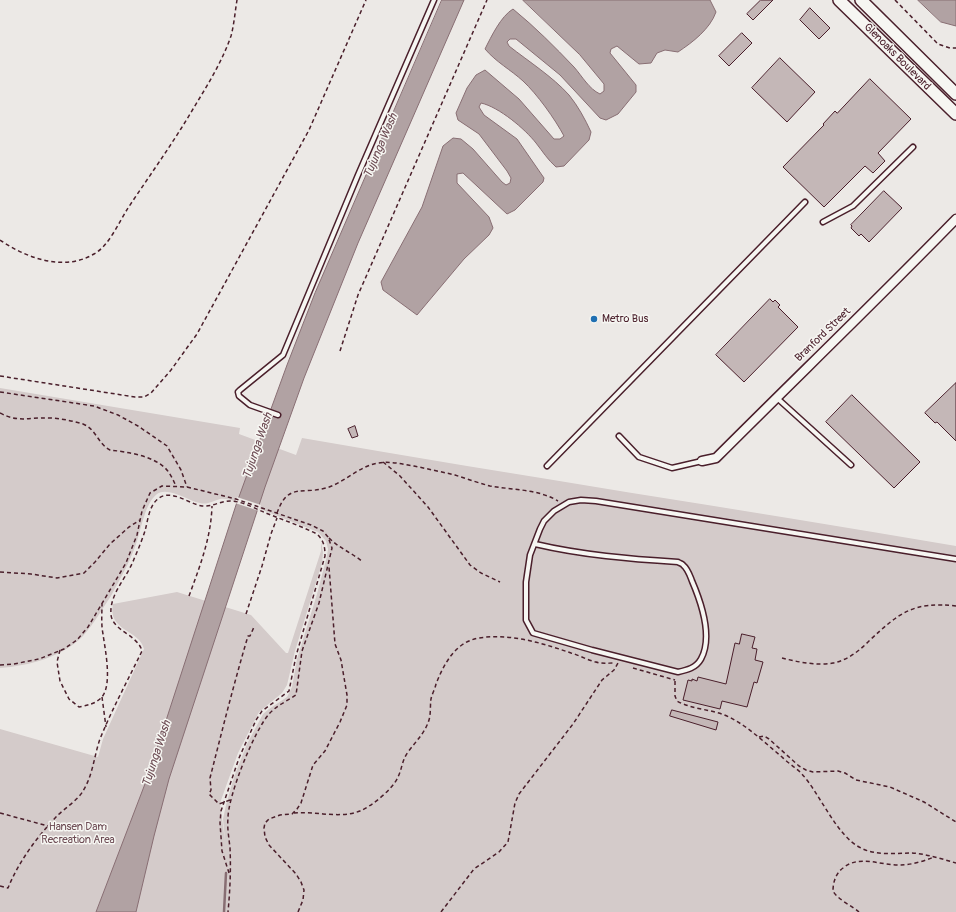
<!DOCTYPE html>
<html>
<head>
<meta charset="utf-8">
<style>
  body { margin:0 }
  canvas { display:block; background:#ece9e6 }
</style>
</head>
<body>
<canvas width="956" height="912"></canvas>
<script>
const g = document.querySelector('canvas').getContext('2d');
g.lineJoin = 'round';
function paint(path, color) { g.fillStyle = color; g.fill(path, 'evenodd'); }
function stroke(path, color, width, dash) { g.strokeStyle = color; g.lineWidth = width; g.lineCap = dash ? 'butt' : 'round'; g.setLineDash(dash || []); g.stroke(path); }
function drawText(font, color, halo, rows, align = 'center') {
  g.font = font + ' Pangolin,sans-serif'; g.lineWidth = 3; g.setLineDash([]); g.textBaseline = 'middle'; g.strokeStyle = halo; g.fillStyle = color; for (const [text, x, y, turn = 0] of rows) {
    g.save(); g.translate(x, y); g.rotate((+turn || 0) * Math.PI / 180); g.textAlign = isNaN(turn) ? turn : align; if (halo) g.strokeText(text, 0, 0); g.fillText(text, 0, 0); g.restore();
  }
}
const green = new Path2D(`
  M0,388l240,40 -1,6 57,21 6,-17c218,38 436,71 654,108v366h-956v-183l98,28 5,-18 41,-90c-4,-19 -37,-18 -31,-45l64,-12 74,23 35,38h2l33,-102v-9l2,10 -1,11 -27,88 -8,34 -5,8 -23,19 -21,41 -18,50 5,38 -2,-22 3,-14 8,-28 13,-33 16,-30 6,-5 18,-12 5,-10 5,-28 20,-65 10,-38 1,-7 -2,-8 -8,-9 -58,-23 -1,2 -24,-8v-2c-5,-1 -10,-3 -15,-2 -8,2 -12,6 -20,4 -11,-2 -32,-17 -43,-9 -12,9 -16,36 -21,50 -6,18 -16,35 -25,52 -9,13 -17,28 -28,40 -20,21 -55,30 -83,32z`);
const water = new Path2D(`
  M442,0h22l-106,243 -54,135 -39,109 -96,292 -15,57 -18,76h-40l52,-136 88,-271 51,-140 28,-72z
  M523,0h187l6,12c-6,17 -23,30 -38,40l-13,-2 -8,3 -6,10 -12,1 -22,-18 -6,3 -1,4 26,32v7l-18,22 -12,6 -6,-2 -40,-43 -44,-36h-6l-3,3 2,4c19,15 44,31 60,49 9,11 16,24 22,37l-2,8 -25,26 -8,1c-8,-7 -13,-15 -20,-24 -11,-14 -37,-36 -55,-40l-2,4 5,8 33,24 27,39 -1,4 -28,28 -8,4 -44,-41 -6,1v9l32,34 4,11 -4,7 -25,24 -47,56 -34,-25 -2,-8 41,-75 21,-61 10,-8 8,1 12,10 29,33 4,3 4,-2 1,-5 -4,-7 -28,-37 -21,-14 -2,-7 11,-25 9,-13 9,-5 34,29 35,40h6l4,-3c-9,-17 -27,-42 -41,-55 -12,-11 -27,-19 -38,-32 6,-12 16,-33 28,-40 22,18 42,38 61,58 8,9 15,22 26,27l4,-3v-7l-24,-29z
  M918,0h38v26l-15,-4z`);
const pier = new Path2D(`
  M237,497l24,8 -2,6 -24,-8z`);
const stream = new Path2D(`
  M224,912l2,-39`);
const building = new Path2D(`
  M761,0h12l-20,20 -6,-6z
  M810,8l20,20 -11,11 -19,-19z
  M742,33l10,10 -23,23 -10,-10z
  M780,58l35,34 -28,30 -35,-34z
  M870,79l41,40 -33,34 7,8 -12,12 -8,-7 -41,41 -41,-40 41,-42 -1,-1 12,-13 2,2z
  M884,191l18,17 -33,34 -8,-8 -2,2 -8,-8 1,-2 -1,-1z
  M770,299l3,3 2,-2 5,5 -2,2 20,20 -54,55 -28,-27z
  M956,383v58l-19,-19 -2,1 -10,-10z
  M852,395l68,67 -26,26 -68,-66z
  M355,426l3,10 -6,2 -4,-9z
  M742,634l13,3 -3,11 5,1 -2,11 8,2 -6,21 -3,-1 -7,25 -25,-6 -2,8 -37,-9 5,-20 4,1v-2l5,2 1,-4 28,7 9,-41 4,1z
  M672,710l46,12 -2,8 -46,-14z`);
const path = new Path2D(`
  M895,0l43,44 12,4h6
  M0,240c26,18 64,32 94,14 15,-8 25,-32 34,-46 22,-33 45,-65 65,-99 14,-23 29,-47 38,-73 3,-11 4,-24 6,-36
  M340,351l18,-56 129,-295
  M0,376l135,21h9l7,-4 20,-23 26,-36 112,-204 57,-130
  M0,392l94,14 24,9 20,11 29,20 14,24 6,17
  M0,413c19,10 29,4 49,5 11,0 23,3 34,6 13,5 15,20 27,26 17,2 40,5 54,17 6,5 9,13 12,19
  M383,462l17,14 28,31 42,58 11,8 19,9
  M277,513c11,-31 25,-18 49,-25 18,-5 33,-22 52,-25 12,-2 24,1 36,3 14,3 28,6 41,9 12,4 24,8 35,11 23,4 48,3 68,15
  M329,538c10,10 23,15 34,24
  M0,572l31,2 26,4 27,-5 11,-11 15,-18 19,-17 11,-7
  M189,596c11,-30 22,-58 23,-90
  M246,614l16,-48 9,-32 6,-16
  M60,650l-3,12 3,19 9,18 10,8c9,-2 16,-3 22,-9 12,-12 4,-49 2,-64 -2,-10 -1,-20 -1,-30
  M782,658c16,4 35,8 51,5 15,-3 26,-12 36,-22 30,-28 44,-40 87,-35
  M0,665l14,-1 25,-5 25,-10 13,-9 11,-13 38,-64 11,-28 5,-24 8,-18 12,-7 25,1 49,12 75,26 12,6 5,6 4,11 -13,55 -17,48 -6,44c-9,6 -20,11 -27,19 -15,17 -41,82 -41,104 -1,10 1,20 2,30 1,21 0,43 -2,64
  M633,668l42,12
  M675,681v15l2,5c16,9 36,8 52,16 20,10 36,26 53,40 6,6 13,10 19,16 19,20 35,63 60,75 15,8 34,5 51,5 15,1 30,6 44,10
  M102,697l4,30
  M759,737l5,-1 5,3 30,27 7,4 7,2 25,-1 7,2 11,7 34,7 34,15 32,20
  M230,800l-11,4 -10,-10 2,-4 -1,-12c12,-47 24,-95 38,-142h2l4,-9
  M0,813l48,13
  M294,813c21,-2 46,6 66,-2 12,-5 33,-22 38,-34 4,-8 4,-17 10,-25 8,-11 17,-19 21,-32 2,-7 1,-15 2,-21 1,-5 4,-10 5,-15 8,-20 19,-42 43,-46 31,-5 63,5 92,15 8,2 16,7 25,9 6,2 12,1 18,1
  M0,886l8,2c11,-27 29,-51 49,-72 8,-8 21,-16 26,-25 10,-16 11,-35 17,-52 12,-30 28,-59 42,-88 -4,-16 -29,-20 -31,-36 -2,-21 16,-37 23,-56 4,-9 8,-19 11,-28 3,-11 4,-26 14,-33 13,-9 30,6 43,8 11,1 20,-6 30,-5 12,1 24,8 34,12 17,7 35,13 51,21 7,7 8,13 8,22l-29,100 -7,35 -27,20 -6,9 -17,38 -18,53 -1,12 2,28 7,22
  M298,912l5,-12 1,-10 -3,-8 -5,-8 -27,-29 -4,-8 -1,-9 1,-5 4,-4 11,-4 12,-1 5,-5 4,-6 12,-38 12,-14 15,-29 7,-17v-10l-6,-35 -6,-16 -6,-77
  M441,912l33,-43 25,-17 9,-10 7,-39 4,-9 54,-70 29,-44 12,-10 4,-7
  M859,912c-7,-6 -22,-13 -26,-21 0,-9 3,-18 10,-23 17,-14 38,-2 58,-3 10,0 23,-4 33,-8`);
const service = new Path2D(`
  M823,222l30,-16 60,-59
  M777,398l74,67
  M278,415l-28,-10 -11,-9 -1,-4 2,-2 43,-35 75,-180 76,-175
  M619,436l20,21 33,11 30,-7
  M547,466l258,-264
  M535,544c47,11 95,15 143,18 1,1 5,2 5,3 5,4 7,11 9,16 9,21 21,56 9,78 -5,9 -14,11 -23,13l-86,-22 -59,-17 -7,-13v-38l4,-27 10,-26 4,-8 10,-10 15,-9 12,-2 15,1 360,58`);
const minor = new Path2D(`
  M702,461l14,-3c80,-80 161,-158 240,-239`);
const secondary = new Path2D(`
  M839,0l117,114
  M861,0l95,94`);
const markers = [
  [594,319,4,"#1f6fb2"]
];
const streetNames = [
  ["Glenoaks Boulevard",897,57,45],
  ["Branford Street",823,335,-44]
];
const poiNames = [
  ["Metro Bus",602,319]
];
const parkNames = [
  ["Hansen Dam",78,827],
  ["Recreation Area",78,840]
];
const waterNames = [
  ["Tujunga Wash",381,146,-67],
  ["Tujunga Wash",258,446,-71],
  ["Tujunga Wash",157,754,-72]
];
paint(green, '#d4cbca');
paint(water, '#b1a2a3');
stroke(water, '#886e73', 1);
paint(pier, '#ece9e6');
stroke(stream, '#886e73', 2.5);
paint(building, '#c4b7b7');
stroke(building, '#4a1f2b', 1);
stroke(service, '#4a1f2b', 7);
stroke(minor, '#4a1f2b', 11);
stroke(secondary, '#4a1f2b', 14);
stroke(path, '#4a1f2b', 1.5, [4, 3]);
stroke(service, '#f6f6f2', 4);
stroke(minor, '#f6f6f2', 8);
stroke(secondary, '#f6f6f2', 11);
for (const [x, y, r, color] of markers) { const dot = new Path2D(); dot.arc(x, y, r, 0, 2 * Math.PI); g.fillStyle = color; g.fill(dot); stroke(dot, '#f6f6f2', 1.5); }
drawText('11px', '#4a1f2b', '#f6f6f2', streetNames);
drawText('11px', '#4a1f2b', '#f6f6f2', poiNames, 'left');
drawText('11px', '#6c4a53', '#f6f6f2', parkNames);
drawText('italic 12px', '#6e4d55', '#f6f6f2', waterNames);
</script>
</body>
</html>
